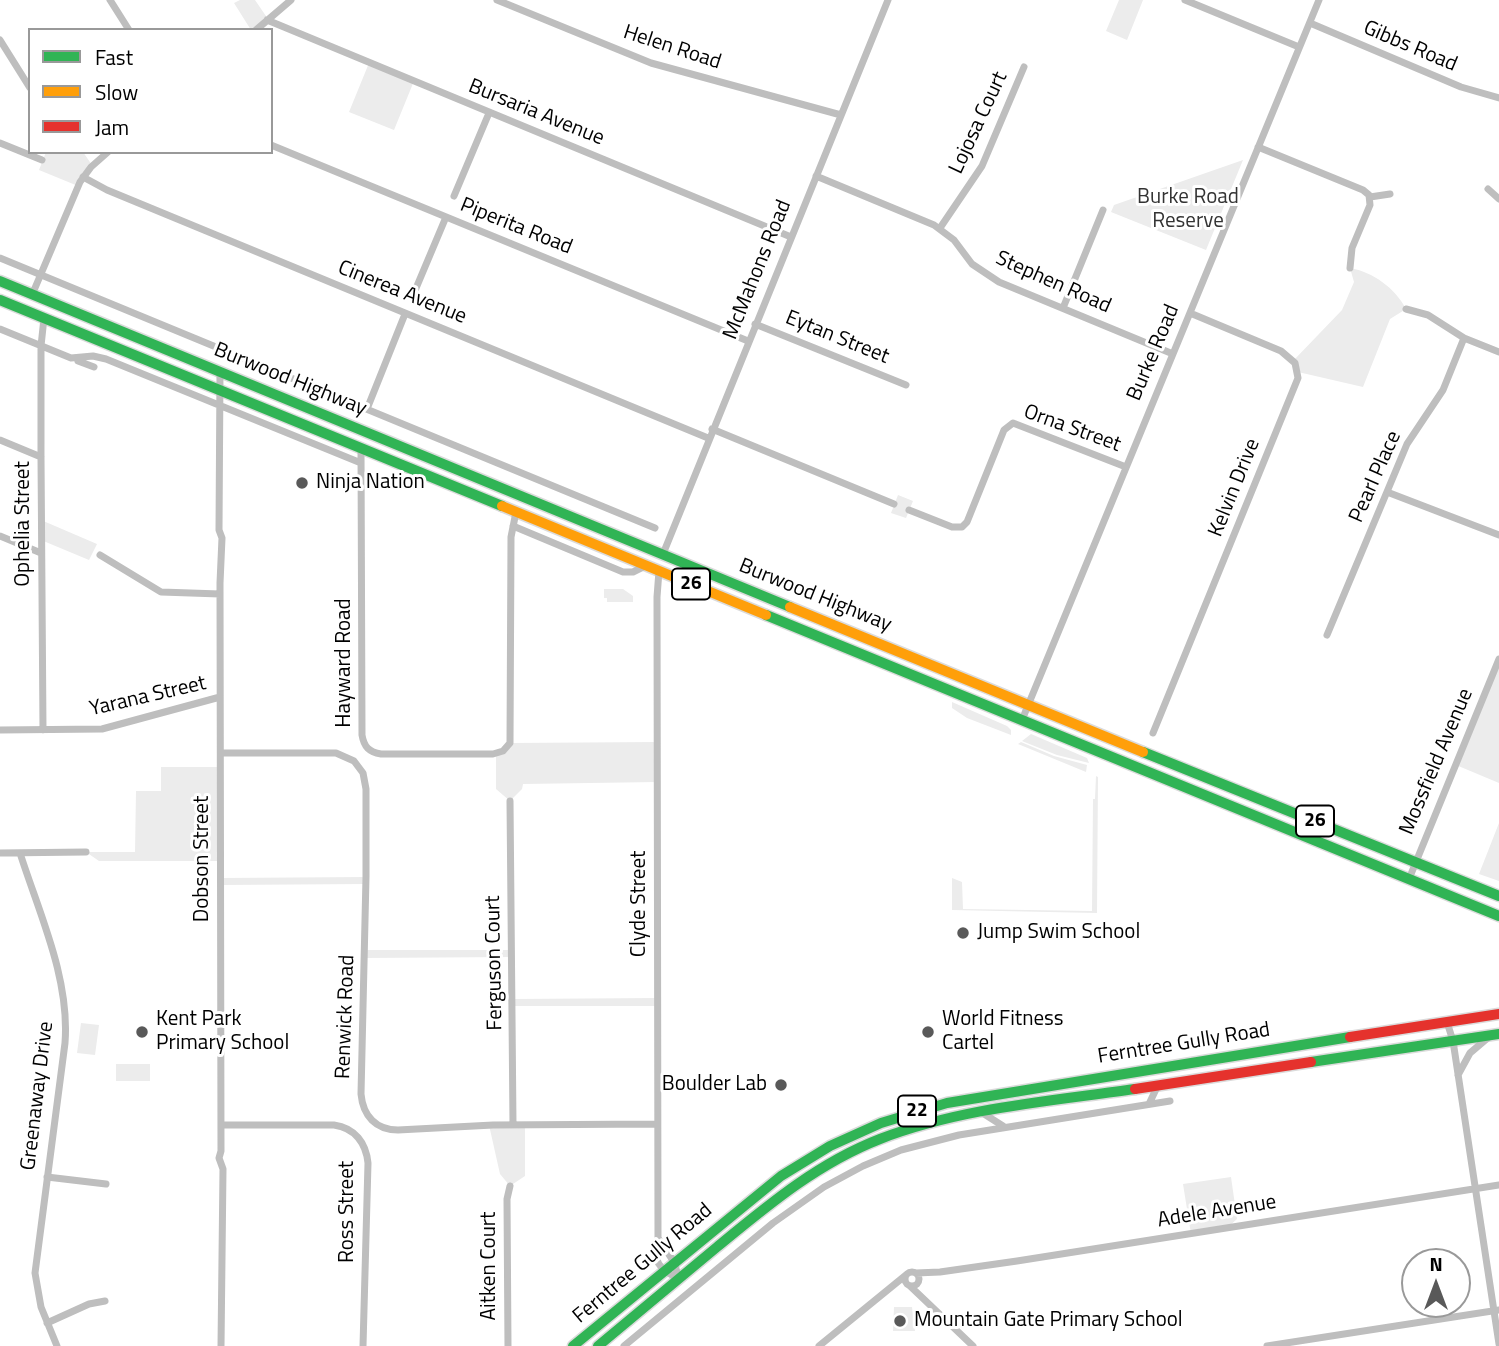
<!DOCTYPE html>
<html>
<head>
<meta charset="utf-8">
<style>
  body { margin:0 }
  #map { position:relative; width:1499px; height:1346px; overflow:hidden; background:#fff; font-family:"Titillium Web",sans-serif }
  canvas { display:block }
  .legend { position:absolute; left:28px; top:28px; width:245px; height:126px; box-sizing:border-box; background:#fff; border:2px solid #999; margin:0; padding:9px 12px; list-style:none; font-size:21px; color:#000 }
  .legend li { display:flex; align-items:center; gap:14px; height:35px }
  .legend b { width:35px; border:2px solid #999 }
  .north { position:absolute; left:1401px; top:1248px; width:70px; height:70px; box-sizing:border-box; background:#fff; border:2px solid #999; border-radius:50%; rotate:0deg; font-size:19px; font-weight:700; line-height:28px; text-align:center; color:#000 }
  .north::after { content:''; display:block; margin:auto; width:24px; height:32px; background:#595959; clip-path:polygon(50% 0,100% 100%,50% 72%,0 100%) }
</style>
</head>
<body>
<div id="map">
<canvas width="1499" height="1346"></canvas>
<ul class="legend">
<li><b style="height:9px;background:#30b455"></b>Fast</li>
<li><b style="height:9px;background:#ff9f0a"></b>Slow</li>
<li><b style="height:9px;background:#e5322d"></b>Jam</li>
</ul>
<div class="north">N</div>
</div>
<script>
const g = document.querySelector('canvas').getContext('2d');
g.lineJoin = 'round';
function paint(path, color) { g.fillStyle = color; g.fill(path, 'evenodd'); }
function stroke(path, color, width, dash) { g.strokeStyle = color; g.lineWidth = width; g.lineCap = dash ? 'butt' : 'round'; g.setLineDash(dash || []); g.stroke(path); }
function drawText(font, color, halo, rows, align = 'center') {
  g.font = font + ' "Titillium Web",sans-serif'; g.lineWidth = 6; g.setLineDash([]); g.textBaseline = 'middle'; g.strokeStyle = halo; g.fillStyle = color; for (const [text, x, y, turn = 0] of rows) {
    g.save(); g.translate(x, y); g.rotate((+turn || 0) * Math.PI / 180); g.textAlign = isNaN(turn) ? turn : align; if (halo) g.strokeText(text, 0, 0); g.fillText(text, 0, 0); g.restore();
  }
}
const green = new Path2D(`
  M240,0h15l13,19 -12,11h-5l-17,-27z
  M1119,0h24l-16,40 -21,-9z
  M369,63l45,18 -20,49 -45,-18z
  M46,152h37l9,13 -14,21 -39,-16z
  M1243,160l-37,90 -95,-38 3,-7z
  M1350,268c23,4 45,20 56,41l-16,10 -27,68 -65,-15 -5,-11 49,-51 12,-28z
  M898,495l15,6 -7,17 -15,-5z
  M41,520l56,24 -8,16 -48,-20z
  M604,589h19l10,7v6h-26v-4h-3z
  M1499,659v124l-43,-18z
  M952,702l55,24 4,4v5l-44,-17 -15,-10z
  M1031,734l56,24 2,5 -32,-8 -35,-14z
  M657,742v40l-134,2 -1,5 -12,12 -14,-12v-36l14,-10z
  M1021,742l33,14 33,9 -1,7 -68,-28z
  M161,767h60v94h-122l-13,-9h49l1,-61h25z
  M1096,776l2,1 -1,136 -145,-3v-32l10,4 1,27 129,2 1,-112h2z
  M1499,823v58l-20,-7z
  M366,877v7l-145,1v-7z
  M365,950h147v7l-147,1z
  M657,998v8h-144v-7z
  M81,1023l18,2 -4,30 -18,-2z
  M116,1064h34v17h-34z
  M525,1124v52l-15,10 -10,-12 -11,-49z
  M1231,1177l6,42 -10,9 -36,6 -8,-50z
  M894,1307h18l3,24h-22z`);
const street = new Path2D(`
  M110,0l19,30
  M497,0l154,63 190,52
  M1185,0l114,47
  M267,20l524,217
  M1310,23l151,64 38,11
  M256,30l35,-30
  M0,40l30,48
  M0,143l42,17
  M271,145l477,196
  M1258,147l105,43 6,5 1,10 -18,43 -2,20
  M816,176l118,49 20,15 18,24 27,18 174,72
  M83,177l24,13 601,248
  M1488,189l11,10
  M454,196l35,-83
  M1370,197l20,-3
  M940,228l42,-62 42,-99
  M0,258l655,270
  M414,293l32,-76
  M32,295l48,-113 11,-15 17,-15
  M1063,308l40,-98
  M1406,309l22,6 36,23 35,14
  M755,324l151,61
  M0,329l71,29 22,-2 13,3 255,104
  M78,361l16,6
  M220,372l-1,158 3,8 -2,45 1,568 -2,7 4,11 -2,177
  M367,409l38,-95
  M712,429l182,75
  M0,440l41,17
  M361,448l1,287c2,12 7,17 19,19h112l10,-3 7,-8 1,-206 5,-25
  M1387,492l112,43
  M909,510l43,17h10l5,-5 37,-92 9,-7 113,44
  M513,526l110,46h10l12,-6
  M0,536l41,17
  M663,554l225,-554
  M100,555l61,37 59,2
  M659,571l-2,26 1,641c-6,24 1,31 21,41
  M1327,635l80,-191 36,-54 21,-52
  M1022,720l297,-720
  M0,730l102,-1 118,-32
  M43,730l-2,-273v-111l3,-28
  M1153,733l145,-355 -3,-15 -14,-12 -91,-38
  M221,753h115l18,8 9,12 3,16v88l-5,217c2,22 15,36 37,36l95,-5 164,-1
  M510,801l3,323
  M0,853l86,-1
  M20,853c19,60 50,125 45,190l-30,230 6,34 16,39
  M1409,879l90,-220
  M1447,1022l6,19 46,303
  M1458,1075l12,-22 20,-17
  M1149,1104l9,-19
  M981,1112l22,14
  M221,1125h113c21,3 32,18 34,38l-5,183
  M47,1177l59,7
  M658,1238l16,24 5,17
  M905 1279a7 7 0 1 1 14 0a7 7 0 1 1-14 0Z
  M916,1273l24,-1 77,-11 482,-76
  M910,1286l63,60
  M47,1323l42,-19 16,-3
  M508,1346l-1,-147 3,-13
  M624,1346l149,-123 51,-36 39,-21 38,-16 58,-15 211,-34
  M819,1346l87,-71
  M1267,1346l232,-36`);
const fast = new Path2D(`
  M0,281l790,326
  M0,300l502,206
  M766,615l733,301
  M1143,752l356,144
  M1311,1062l188,-28
  M573,1346l208,-170 49,-30 51,-23 66,-20 403,-66
  M598,1346c40,-33 79,-66 119,-99 51,-42 101,-84 163,-108 80,-31 171,-38 255,-50`);
const slow = new Path2D(`
  M502,506l264,109
  M790,607l353,145`);
const jam = new Path2D(`
  M1350,1037l149,-23
  M1135,1089l176,-27`);
const markers = [
  [302,483,7,"#595959"],
  [963,933,7,"#595959"],
  [142,1032,7,"#595959"],
  [928,1032,7,"#595959"],
  [781,1085,7,"#595959"],
  [900,1321,7,"#595959"]
];
const shields = [
  [691,584,38],
  [1315,821,38],
  [917,1111,38]
];
const shieldNames = [
  ["26",691,584],
  ["26",1315,821],
  ["22",917,1111]
];
const streetNames = [
  ["Gibbs Road",1410,47,23],
  ["Helen Road",672,48,18],
  ["Bursaria Avenue",536,113,22],
  ["Lojosa Court",979,123,-65],
  ["Piperita Road",516,227,22],
  ["McMahons Road",758,270,-68],
  ["Stephen Road",1053,283,24],
  ["Cinerea Avenue",402,293,22],
  ["Eytan Street",837,338,22],
  ["Burke Road",1154,353,-67],
  ["Burwood Highway",290,380,22],
  ["Orna Street",1072,429,20],
  ["Pearl Place",1376,477,-66],
  ["Kelvin Drive",1235,488,-68],
  ["Ophelia Street",24,524,-90],
  ["Burwood Highway",815,596,22],
  ["Hayward Road",345,663,-90],
  ["Yarana Street",148,697,-13],
  ["Mossfield Avenue",1437,762,-67],
  ["Dobson Street",203,859,-90],
  ["Clyde Street",640,904,-90],
  ["Ferguson Court",495,963,-91],
  ["Renwick Road",346,1017,-88],
  ["Ferntree Gully Road",1184,1044,-9],
  ["Greenaway Drive",38,1096,-83],
  ["Ross Street",348,1212,-90],
  ["Adele Avenue",1217,1212,-9],
  ["Ferntree Gully Road",643,1264,-40],
  ["Aitken Court",490,1266,-90]
];
const parkNames = [
  ["Burke Road",1188,198],
  ["Reserve",1188,222]
];
const poiNames = [
  ["Ninja Nation",316,483],
  ["Jump Swim School",977,933],
  ["Kent Park",156,1020],
  ["Primary School",156,1044],
  ["World Fitness",942,1020],
  ["Cartel",942,1044],
  ["Boulder Lab",767,1085,"right"],
  ["Mountain Gate Primary School",914,1321]
];
paint(green, '#ececec');
stroke(fast, '#dbdbdb', 13);
stroke(slow, '#dbdbdb', 13);
stroke(jam, '#dbdbdb', 13);
stroke(street, '#bebebe', 7);
stroke(fast, '#30b455', 10);
stroke(slow, '#ff9f0a', 10);
stroke(jam, '#e5322d', 10);
for (const [x, y, r, color] of markers) { const dot = new Path2D(); dot.arc(x, y, r, 0, 2 * Math.PI); g.fillStyle = color; g.fill(dot); stroke(dot, '#fff', 2.5); }
for (const [x, y, w] of shields) { const box = new Path2D(); box.roundRect(x - w / 2, y - 15.5, w, 31, 5); g.fillStyle = '#fff'; g.fill(box); stroke(box, '#000', 2); }
drawText('bold 19px', '#000', null, shieldNames);
drawText('21px', '#000', '#fff', streetNames);
drawText('21px', '#333', '#fff', parkNames);
drawText('21px', '#000', '#fff', poiNames, 'left');
</script>
</body>
</html>
